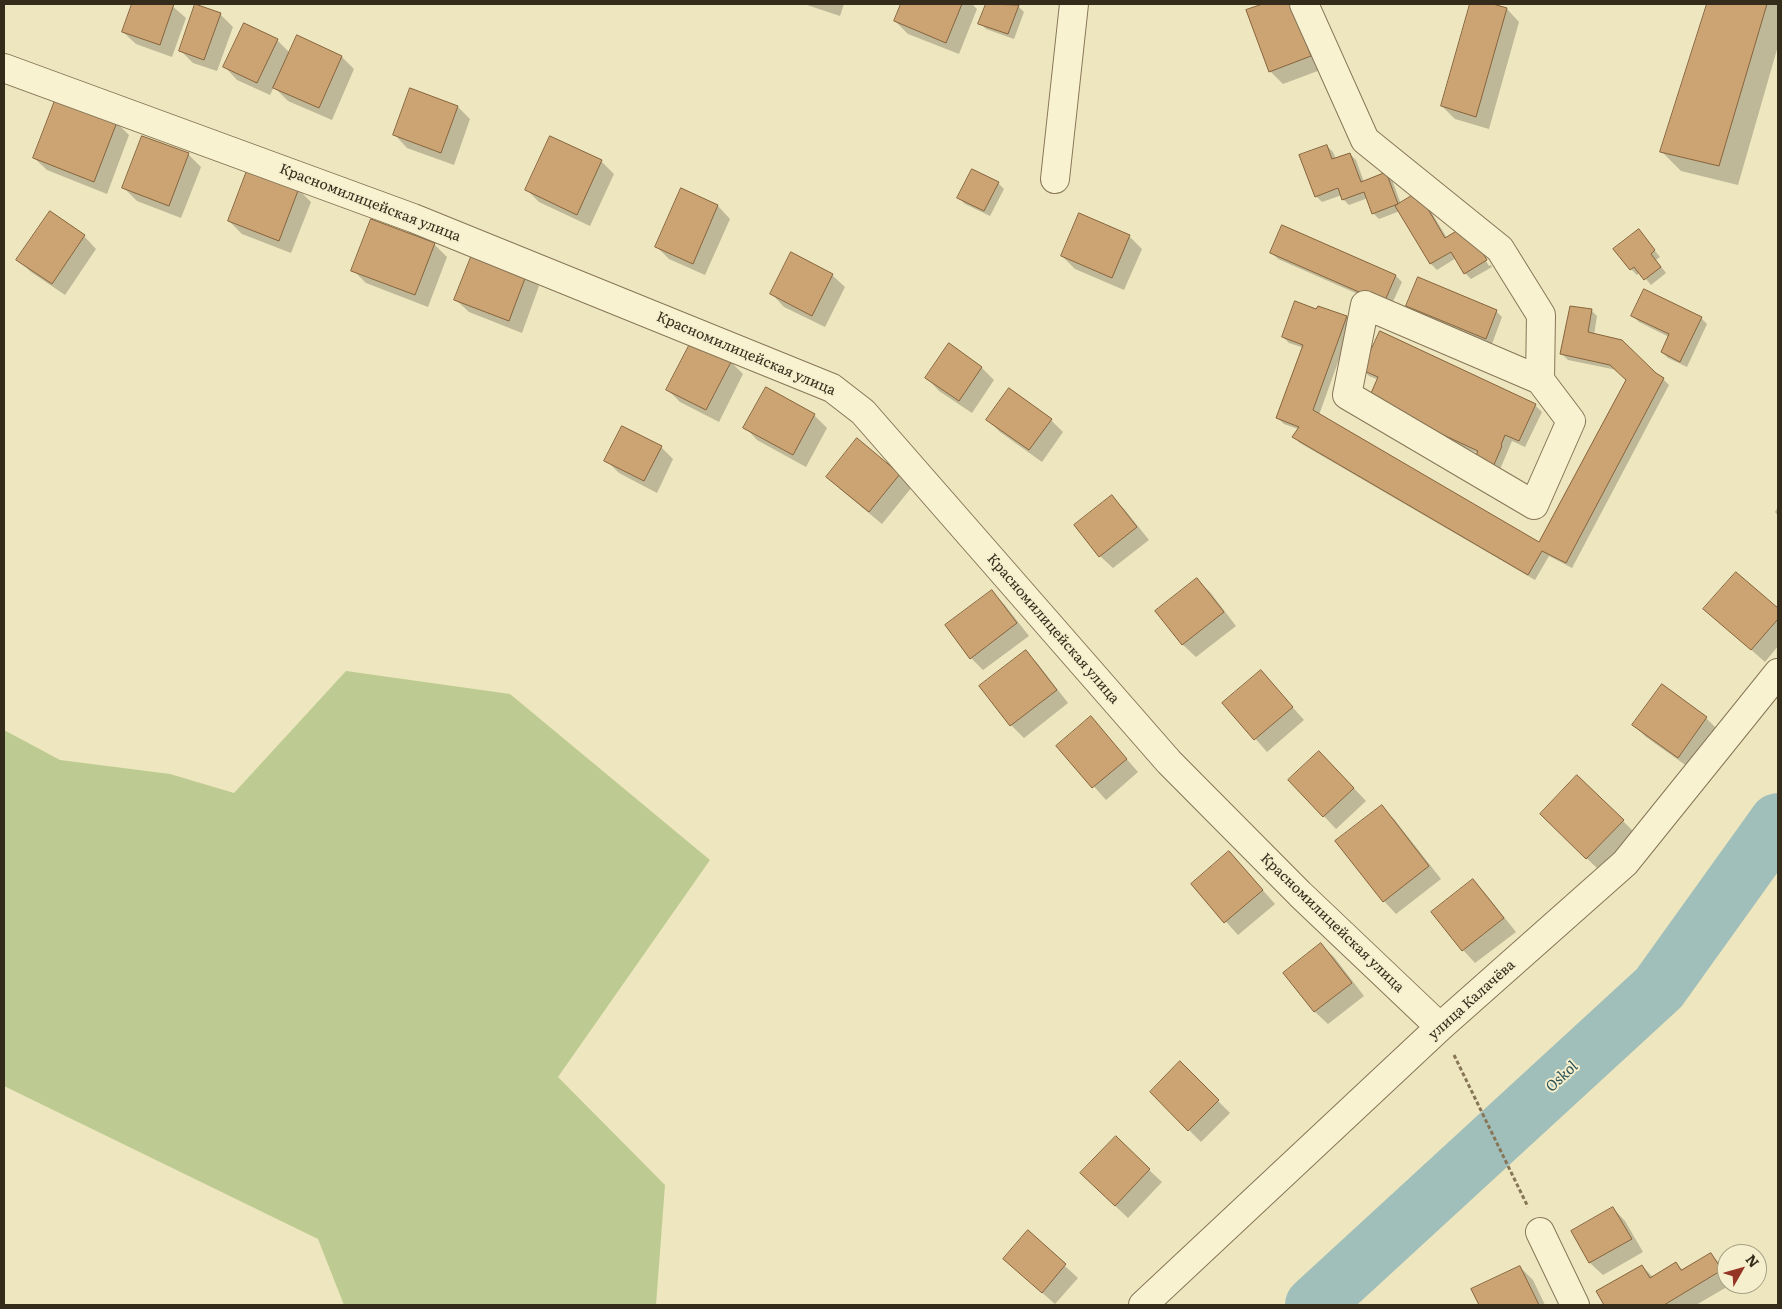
<!DOCTYPE html>
<html>
<head>
<meta charset="utf-8">
<style>
  body { margin:0 }
  #map { position:relative; width:1782px; height:1309px; overflow:hidden; background:#eee6be; font-family:Literata,serif }
  canvas { display:block }
  .frame { position:absolute; inset:0; border:5px solid #352b1b; pointer-events:none }
  .north { position:absolute; left:1717px; top:1244px; width:50px; height:50px; box-sizing:border-box; background:#f5efcd; border:1px solid #a8a186; border-radius:50%; rotate:52deg; font-size:14px; font-weight:700; line-height:20px; text-align:center; color:#352b1b }
  .north::after { content:''; display:block; margin:auto; width:18px; height:22px; background:#953526; clip-path:polygon(50% 0,100% 100%,50% 72%,0 100%) }
</style>
</head>
<body>
<div id="map">
<canvas width="1782" height="1309"></canvas>
<div class="frame"></div>
<div class="north">N</div>
</div>
<script>
const g = document.querySelector('canvas').getContext('2d');
g.lineJoin = 'round';
function paint(path, color) { g.fillStyle = color; g.fill(path, 'evenodd'); }
function stroke(path, color, width, dash) { g.strokeStyle = color; g.lineWidth = width; g.lineCap = dash ? 'butt' : 'round'; g.setLineDash(dash || []); g.stroke(path); }
function drawText(font, color, halo, rows, align = 'center') {
  g.font = font + ' Literata,serif'; g.lineWidth = 4; g.setLineDash([]); g.textBaseline = 'middle'; g.strokeStyle = halo; g.fillStyle = color; for (const [text, x, y, turn = 0] of rows) {
    g.save(); g.translate(x, y); g.rotate((+turn || 0) * Math.PI / 180); g.textAlign = isNaN(turn) ? turn : align; if (halo) g.strokeText(text, 0, 0); g.fillText(text, 0, 0); g.restore();
  }
}
const green = new Path2D(`
  M346,671l164,23 200,166 -152,217 107,108 -9,120h-312l-26,-66 -314,-153v-197l1,-3 -1,-1v-155l56,30 110,14 64,19z`);
const shadow = new Path2D(`
  M133,4h37l16,14 -14,39 -36,-13 -13,-12z
  M804,4h40l-4,12z
  M902,4h70l5,5 -18,45 -51,-20 -13,-13z
  M987,4h25l6,2 6,6 -10,27 -28,-10 -6,-6z
  M1266,4h30l27,65 -40,15 -13,-13 -22,-60z
  M1471,4h17l19,5 12,13 -30,107 -34,-10 -13,-13z
  M1708,4h70v42l-40,139 -57,-14 -19,-19z
  M220,14l13,13 -16,44 -24,-8 -13,-13z
  M297,37l45,20 12,12 -22,51 -44,-19 -14,-14 -4,8 -33,-15 -12,-13 52,-27 13,13z
  M411,89l47,18 12,12 -16,46 -47,-17 -12,-13z
  M117,123l12,12 -22,59 -60,-24 -13,-12z
  M1327,146l6,6 3,7 14,-5 6,6 8,22 22,-8 6,6 9,24 23,-4 23,38 21,-6 21,34 2,-1 1,2 -21,12 -6,-6 -9,-15 -19,12 -6,-6 -31,-53 -21,8 -6,-6 -5,-15 -19,7 -6,-6 -1,-4 -20,7 -6,-6z
  M188,154l13,13 -20,51 -44,-17 -13,-13z
  M601,161l13,13 -24,52 -51,-24 -12,-12z
  M998,183l6,6 -14,27 -25,-12 -6,-6z
  M298,189l13,13 -20,51 -49,-19 -13,-13z
  M681,190l37,16 12,13 -25,56 -36,-16 -13,-13z
  M84,236l12,13 -31,46 -34,-23 -13,-12z
  M1129,236l13,13 -18,41 -49,-21 -13,-13z
  M1644,237l16,20 -4,3 10,13 -15,12 -11,-13 -3,3 -6,-6z
  M434,244l13,13 -19,50 -62,-24 -13,-13z
  M1272,253l124,23 6,6 -12,26 -112,-49z
  M526,274l13,12 -17,47 -53,-21 -13,-12z
  M832,275l13,12 -20,40 -41,-20 -12,-13z
  M1407,305l89,6 6,6 -10,27 -79,-33z
  M1591,310l6,6 -3,19 69,44 6,6 -97,183 -23,-12 -14,24 -235,-137 -6,-6 4,-8 -14,-5 -6,-6 26,-70 -15,-5 -6,-6 34,-26 29,6 6,6 -33,92 221,129 87,-164 -10,-10 -49,-10 -6,-6z
  M1633,316l68,2 6,6 -20,43 -19,-9 -6,-6 7,-15 -30,-15z
  M1380,333l156,73 6,6 -17,35 -13,-6 -16,38 -17,-25 -104,-49 4,-25 -10,-4 -6,-6z
  M949,345l33,23 12,12 -22,33 -33,-22 -12,-13z
  M731,362l12,12 -24,48 -39,-20 -12,-12z
  M767,388l47,27 13,13 -21,39 -49,-27 -12,-13z
  M988,420h63l12,12 -21,30 -42,-30z
  M857,440l43,35 12,12 -30,37 -42,-35 -13,-12z
  M661,447l12,12 -16,34 -38,-20 -13,-13z
  M1112,497l13,13 24,30 -36,28 -13,-12z
  M1778,507v9l-3,-4z
  M1736,573l42,37v36l-13,16 -60,-53z
  M1197,580l13,12 26,34 -40,31 -13,-12 -26,-34z
  M991,591l13,13 25,32 -46,34 -12,-12z
  M1026,652l12,12 30,39 -44,35 -13,-13 -30,-39z
  M1261,672l43,48 -37,32 -43,-49z
  M1091,718l47,54 -32,28 -48,-54z
  M1706,718l13,13 -28,38 -45,-32 -12,-12z
  M1332,765l34,36 -30,28 -46,-49z
  M1381,807l13,12 47,60 -45,35 -12,-13z
  M1623,821l12,12 -35,38 -46,-44z
  M1229,852l46,52 -37,31 -46,-51z
  M1473,880l12,13 31,39 -41,31 -12,-13 -31,-38z
  M1321,945l13,12 30,39 -36,28 -13,-12 -30,-39z
  M1180,1063l50,50 -29,29 -50,-50z
  M1149,1170l13,12 -34,36 -34,-32z
  M1613,1208l12,13 18,31 -40,23 -13,-12 -17,-31z
  M1028,1232l50,46 -23,26 -51,-45z
  M1711,1254l16,18v12h5l-36,21h-90l-8,-13 44,-26 11,11 23,-13 7,6z
  M1520,1267l13,13 12,25h-65l-7,-15z`);
const river = new Path2D(`
  M1314,1305l345,-317 119,-166`);
const building = new Path2D(`
  M132,4h42l-14,41 -38,-13z
  M195,4l26,9 -17,47 -25,-9z
  M901,4h61l-16,39 -52,-22z
  M986,4l33,1 -11,29 -30,-10z
  M1263,4h29l19,52 -42,16 -23,-62z
  M1470,4h23l14,4 -31,109 -35,-11z
  M1707,4h60l-48,162 -59,-14z
  M244,23l34,16 -21,44 -34,-16z
  M297,35l45,21 -23,52 -46,-20z
  M410,88l48,18 -17,47 -48,-18z
  M56,98l61,24 -23,60 -61,-24z
  M142,136l47,17 -20,53 -47,-18z
  M550,136l52,24 -25,55 -52,-25z
  M1327,145l5,14 18,-6 11,29 25,-10 12,32 -26,10 -8,-22 -22,8 -4,-12 -23,9 -16,-42z
  M248,168l51,20 -20,53 -51,-20z
  M972,169l27,13 -15,29 -27,-13z
  M681,188l37,17 -25,59 -38,-17z
  M1418,192l27,46 21,-13 21,35 -23,14 -13,-22 -21,12 -35,-58z
  M50,211l35,24 -33,49 -36,-24z
  M1079,213l51,22 -18,43 -51,-22z
  M371,219l64,24 -20,52 -64,-24z
  M1282,225l114,50 -12,28 -114,-50z
  M1639,229l16,21 -4,4 10,13 -17,13 -10,-13 -4,3 -17,-21z
  M473,252l54,21 -18,48 -55,-21z
  M791,252l42,22 -21,42 -42,-22z
  M1418,277l79,33 -11,29 -80,-33z
  M1644,289l58,28 -22,45 -19,-10 8,-18 -38,-18z
  M1295,301l21,8 2,-3 29,10 -34,94 226,132 87,-162 -16,-15 -50,-11 10,-48 22,3 -4,23 34,8 34,33 8,5 -98,185 -24,-12 -14,24 -236,-138 7,-10 -23,-9 27,-73 -21,-8z
  M1380,331l156,73 -17,37 -14,-6 -4,10 1,1 -12,28 -19,-8 7,-15 -110,-51 10,-23 -16,-7z
  M692,340l40,20 -26,50 -40,-20z
  M949,343l33,24 -23,34 -34,-23z
  M766,387l49,27 -22,41 -50,-27z
  M1009,388l43,31 -23,31 -43,-30z
  M622,426l40,20 -18,35 -40,-20z
  M857,438l43,36 -31,38 -43,-35z
  M1112,495l25,32 -38,30 -25,-32z
  M1736,572l42,36v11l-27,31 -48,-41z
  M1197,578l27,34 -42,33 -27,-34z
  M992,590l25,33 -47,36 -25,-34z
  M1026,650l31,40 -47,36 -31,-40z
  M1261,670l32,37 -39,33 -32,-37z
  M1662,684l45,33 -29,41 -46,-33z
  M1091,716l36,43 -35,29 -36,-42z
  M1319,751l35,37 -31,29 -35,-37z
  M1577,775l47,45 -38,39 -46,-45z
  M1382,805l47,61 -46,36 -48,-61z
  M1229,851l34,39 -39,33 -33,-39z
  M1473,879l31,39 -42,33 -31,-39z
  M1321,943l31,40 -38,29 -31,-39z
  M1180,1061l39,39 -31,31 -38,-39z
  M1116,1136l34,33 -35,37 -35,-33z
  M1613,1207l19,32 -43,24 -18,-32z
  M1028,1230l38,34 -24,29 -39,-34z
  M1711,1253l11,17 -58,35h-60l-8,-14 46,-26 8,13 26,-16 5,8z
  M1520,1266l19,39h-60l-8,-16z`);
const path = new Path2D(`
  M1454,1055l74,152`);
const minor = new Path2D(`
  M1304,4l61,136 135,109 41,66 -1,65
  M4,68l409,150 419,170 31,24 306,350 131,132 140,133
  M1055,179l19,-175
  M1365,305l175,75 31,41 -37,84 -187,-110z
  M1540,1232l35,73
  M1143,1305l297,-278 185,-164 153,-190`);
const streetNames = [
  ["Красномилицейская улица",370,203,21],
  ["Красномилицейская улица",746,354,23],
  ["Красномилицейская улица",1053,629,49],
  ["Красномилицейская улица",1332,923,44],
  ["улица Калачёва",1472,1000,-42]
];
const waterNames = [
  ["Oskol",1562,1077,-43]
];
paint(green, '#bdcb92');
paint(shadow, '#0003');
stroke(river, '#a1bfba', 58);
paint(building, '#cca473');
stroke(building, '#85633c', 1);
stroke(minor, '#867657', 30);
stroke(path, '#867657', 3, [4, 2.5]);
stroke(minor, '#f9f2d1', 28);
drawText('14px', '#352b1b', '#f5efcd', streetNames);
drawText('italic 15px', '#2a5255', '#f5efcd', waterNames);
</script>
</body>
</html>
